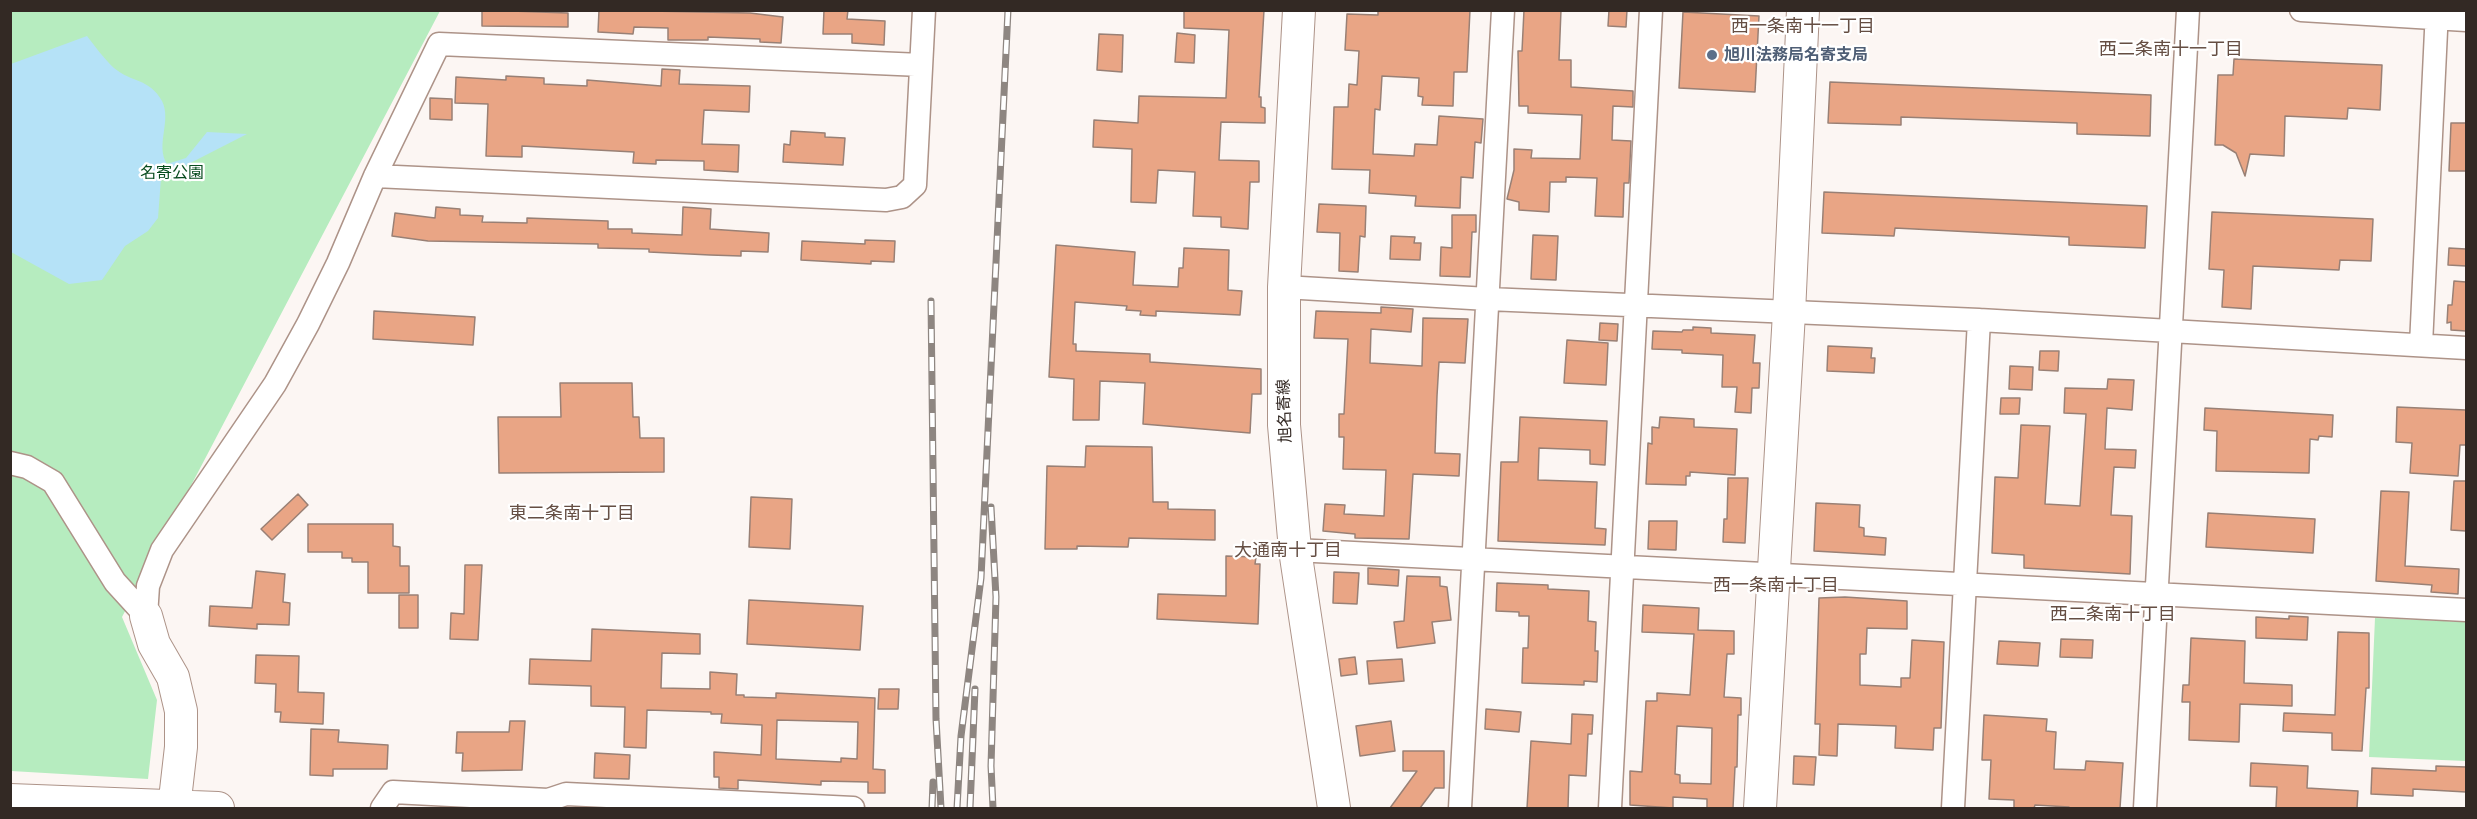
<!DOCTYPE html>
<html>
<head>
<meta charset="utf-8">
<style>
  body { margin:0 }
  #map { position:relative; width:2477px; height:819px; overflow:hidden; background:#fcf6f3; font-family:Rubik,sans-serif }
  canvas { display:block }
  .frame { position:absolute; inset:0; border:12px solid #332924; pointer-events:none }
</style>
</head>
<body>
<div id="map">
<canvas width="2477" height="819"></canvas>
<div class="frame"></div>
</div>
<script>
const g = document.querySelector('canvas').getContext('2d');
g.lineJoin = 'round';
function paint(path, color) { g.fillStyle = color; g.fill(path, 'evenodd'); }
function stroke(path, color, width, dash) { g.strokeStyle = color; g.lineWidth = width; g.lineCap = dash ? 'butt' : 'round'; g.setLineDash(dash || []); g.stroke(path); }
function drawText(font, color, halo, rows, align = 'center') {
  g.font = font + ' Rubik,"Noto Sans JP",sans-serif'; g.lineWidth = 4.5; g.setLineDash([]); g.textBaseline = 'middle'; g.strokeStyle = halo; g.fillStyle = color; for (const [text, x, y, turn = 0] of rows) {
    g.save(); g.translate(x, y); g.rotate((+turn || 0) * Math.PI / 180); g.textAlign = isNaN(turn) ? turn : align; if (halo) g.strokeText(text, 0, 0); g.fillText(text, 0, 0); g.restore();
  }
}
const green = new Path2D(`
  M10,11h430l-318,606 35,83 -9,79 -137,-8z
  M2375,618l91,4v139l-97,-4z`);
const water = new Path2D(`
  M87,36c8,10 17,23 27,32 18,15 35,10 48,33 10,20 -7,44 5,63l19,-6 21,-26 40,2 -86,44 -3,40 -10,13 -23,15 -23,34 -33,4 -58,-32v-188z`);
const building = new Path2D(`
  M482,10l86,3v14l-86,-1z
  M599,10l151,3 33,4 -2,26 -21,-1v-3l-52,-2v3h-40v-12l-34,-1 -1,7 -35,-2z
  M824,10h24l-1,9 38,2 -1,24 -32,-2v-9h-29z
  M1184,10h80l-5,87h2v10l4,1v15l-44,-1 -2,38 40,1v21h-9l-2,47 -27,-2v-10l-28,-1 2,-44 -37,-2 -2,33 -25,-1 1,-53 -39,-2 1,-27 44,3 1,-27 87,2 3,-68 -45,-2z
  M1378,10h92l-3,62h-13l-1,34 -31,-1 1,-8 -5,-1 1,-18 -37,-2 -2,34 -5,-1 -2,45 41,2 1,-12 22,1 2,-29 44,3 -2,24 -6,-1 -2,36 -12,-1 -1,31 -45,-2 1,-10 -47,-3 1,-23 -38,-1 2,-62h14l1,-23 8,1 2,-34 -14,-1 2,-36 31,1z
  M1524,10h37l-2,50h12v27l62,4v16l-20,-1 -1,34 19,1 -2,42h-5l-1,34 -28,-1 2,-38 -31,-1v5h-16l-1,30 -30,-2v-8l-12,-3 7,-29v-21l18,1 -1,8 49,1 2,-44 -54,-2v-7h-9l-1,-55h4z
  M1609,10h18l-1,17 -18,-1z
  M1683,12l76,4 -4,76 -76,-4z
  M1177,33l18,2 -1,28 -19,-1z
  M1099,34l24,1 -1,37 -25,-2z
  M2234,59l148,6 -2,45 -32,-2 -1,11 -62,-3 -1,40 -34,-2 -5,22 -9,-23 -13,-8h-8l3,-70h15z
  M662,69l18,1 -1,14 71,2 -1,26 -45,-2 -2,34 37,1 -1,27 -34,-2v-9l-48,-1v4l-23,-1 1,-11 -112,-6v11l-36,-1 2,-52 -33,-1 1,-26 50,3v-4l38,2v6l43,2v-6l74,6z
  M1830,82l321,13 -1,41 -73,-2v-11l-176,-6v8l-73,-2z
  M430,98l22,1v21l-22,-1z
  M2451,123h15v48h-17z
  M791,131l34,2v4l20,1 -2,27 -60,-3 1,-18 6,1z
  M1824,192l323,14 -2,42 -76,-3v-8l-174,-9 -1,8 -72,-3z
  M1319,204l47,2 -1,31 -5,-1 -2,36 -19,-1 1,-38 -23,-1z
  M436,207l24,2v6l23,1 -1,6 45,1v-5l81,3v8h24v4l50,2 1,-28 28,2 -1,20 59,4 -1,19 -27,-1v5l-31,-1 -61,-3v-3l-51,-1v-4l-170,-3 -36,-5 3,-23 40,5z
  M2212,212l161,7 -2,42 -31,-1 -1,10 -86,-4 -2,43 -29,-2 2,-37 -15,-1z
  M1452,215h24v17h-4l-2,45 -30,-1 1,-29 11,1z
  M1533,235l25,1 -2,44 -25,-1z
  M1391,236l24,1 -1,6h7l-1,17 -30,-1z
  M865,240l30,1 -1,21 -23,-1v3l-70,-4 1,-19 63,3z
  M1056,245l79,7 -2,33 45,2 1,-19h4l1,-20 45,2 -1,40 14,1 -2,24 -84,-4v5l-16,-1 1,-4 -15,-1 1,-4 -52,-4 -2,42h3v7l74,3v8l111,7v25h-9l-2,39 -107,-9 2,-41 -45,-2 -1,39h-26l1,-41 -25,-2z
  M2449,248l17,1v17l-18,-1z
  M2454,281l12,1v49l-15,-1v-8l-4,1 1,-18h4z
  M1381,307l32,2 -2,23 -40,-3 -1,34 52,3 1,-48 45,1 -3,44 -26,-1 -2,34 -2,57 25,1 -1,22 -46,-2 -4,65 -54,-1v-4l-32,-3 2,-27 20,1 -1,9 40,2 2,-46 -43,-1 1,-32h-5v-23h5l4,-75 -34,-1 2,-27 65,2z
  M374,311l101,6 -2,28 -100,-6z
  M1600,323l18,1 -1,17 -18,-1z
  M1693,327l18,1v5l44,2 -2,28h7l-1,25h-7l-1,25 -16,-1 2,-25h-15l1,-32 -41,-2v-3l-30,-1 1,-18 29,1 1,-2h10z
  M1567,340l41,3 -2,42 -42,-2z
  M1828,346l44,2 -1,10h4l-1,15 -47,-2z
  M2040,351h19l-1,20 -19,-1z
  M2010,366l23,1 -1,23 -23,-1z
  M2108,379l26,1 -2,30 -25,-2 -2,41 31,1 -1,18 -21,-1 -3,48 21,1 -2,58 -106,-6v-13l-32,-2 3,-76 23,1 3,-53 29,1 -5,78 35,2 6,-92 -22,-1 1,-25 42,1z
  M560,383h72l1,34h6l1,21h24v34l-165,1 -1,-56h63z
  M2001,398h19l-1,16h-19z
  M2397,407l69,3v35h-6l-2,31 -48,-3 2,-30 -16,-1z
  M2205,408l128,7 -1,22 -13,-1 -1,4 -8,-1 -1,34 -93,-2 1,-40 -13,-1z
  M1520,417l87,4 -2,44 -15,-1v-14l-51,-2 -1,32 59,2 -2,46 11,1 -1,16 -107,-4 3,-79h17z
  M1660,417l34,2v8l43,2 -2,46 -45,-3v4h-4v9l-40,-1 2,-41 4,1v-17l7,1z
  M1086,446l66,1 1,55h15v7l47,1v30l-86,-2 -1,9 -51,-1v3h-32l2,-83 38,1z
  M1728,478h20l-3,65 -22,-1 1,-23h3z
  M2454,481h12v50l-15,-1z
  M2381,491l28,1 -4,74 54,3 -1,25 -27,-2 1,-7 -56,-4z
  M298,494l10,11 -36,35 -11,-11z
  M751,497l41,2 -2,50 -41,-2z
  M1816,503l44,2 -1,22 5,1v8l22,2 -1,17 -71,-4z
  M2208,513l107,6 -2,34 -107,-6z
  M1649,521h28l-1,29 -28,-1z
  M308,524h85v22l7,1v19h9v27h-41v-31h-16v-4h-10v-6h-34z
  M1226,556l30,1 -1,7h5l-2,60 -101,-5 1,-25 68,2z
  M465,565h17l-4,75 -28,-1 1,-26 13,1z
  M1368,568l31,2 -1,16 -30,-2z
  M256,571l29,3 -2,28 7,1 -1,22 -32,-1v5l-48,-3 1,-20 42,2z
  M1334,572l25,1 -2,31 -24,-1z
  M1407,576l33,1v9l7,1 4,33 -19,2 3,21 -38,5 -3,-26 10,-1z
  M1497,583l51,2v4l41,2 -1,30 8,1 -1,29h3l-1,31 -13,-1v4l-62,-2 1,-35h5l1,-32h-10v-4l-23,-1z
  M399,595h19v33h-19z
  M1845,597l62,4v28l-40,-1 -1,26h-6v31l41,2v-9h9l2,-38 32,2 -3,86h-7l-1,22 -38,-2 1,-22 -58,-2 -1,32 -18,-1 1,-31h-5l4,-126z
  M749,600l114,6 -3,44 -113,-6z
  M1643,605l56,3 -1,22 36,1v23h-7l-3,43 17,1v17h-3l-1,52h-2l-2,41h-26v-9l-34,-2v11l-43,-3v-34l12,1 4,-71h11v-8l33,2 4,-61 -52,-2zM1677,726l35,2 -1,56 -31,-1v-8l-5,-1z
  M2289,616l19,1 -1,23 -51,-2v-21l33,2z
  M592,629l108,5v20l-38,-1 -1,35 49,1v-17l27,2 -1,21h8v2l32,1v-5l99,5 -2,71 12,1v23h-17v-11l-47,-1v4l-83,-5v9l-19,-1v-11h-5v-25l47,3 1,-30 -41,-2 1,-9h-11v-2l-64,-2 -1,38 -22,-1 1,-40 -34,-1v-20l-62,-2 1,-25 61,2zM777,720l81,2 -1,37 -16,-1v4l-65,-3z
  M2338,632l31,1v55h-3l-4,63 -30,-1v-17l-49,-2 1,-18 51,2z
  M2191,638l54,3 -1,42 48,2v21l-52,-2 -1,38 -50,-2 1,-38h-8l1,-17h6z
  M2061,639l32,1 -1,18 -32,-1z
  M1999,641l41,2 -2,23 -41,-2z
  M256,655l43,1 -1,36 26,1 -1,31 -43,-2 1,-10h-6l1,-28 -21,-1z
  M1355,657l2,17 -16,2 -2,-17z
  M1402,659l2,22 -35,3 -2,-23z
  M879,689h20l-1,20h-20z
  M1486,709l35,3 -2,20 -34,-3z
  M1572,714l21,1 -1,19h-4l-2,42 -17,-1 -1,33h-41l4,-67 40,3z
  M1984,715l63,4 -1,12 10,1 -2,37 31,1 1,-9 37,2 -3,45h-51v-1l-34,-2 -1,3h-20v-8l-25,-1 2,-39h-9z
  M510,721h15l-3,49 -60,1 1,-18h-7l1,-21h52z
  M1391,721l4,30 -35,5 -4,-30z
  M311,729l28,1 -1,12 50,3 -1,24h-54v7l-23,-1z
  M1403,751h41v37h-9l-15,20h-30l27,-37h-14z
  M595,753l35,2 -1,24 -35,-1z
  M1794,756l22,1 -2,28 -21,-1z
  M2251,763l57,3 -1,22 51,3 -1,17h-81l1,-21 -27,-1z
  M2436,766l30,1v25l-53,-3v7l-42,-2 1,-26 64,3z`);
const street = new Path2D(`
  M2301,10l165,10
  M375,176l511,24 16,-3 13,-12 9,-175
  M1284,287l204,12 491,21 487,28
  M2421,345l16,-335
  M10,463l17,4 26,15 62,100 31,34
  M1295,550l1171,60
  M146,616l2,-30 14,-36 113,-166 33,-60 30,-61 37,-87 64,-132 482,21
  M382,808l11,-16 155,8 18,-6 287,14
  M1460,808l43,-798
  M1610,808l41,-798
  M1953,808l26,-488
  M2145,808l43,-798`);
const secondary = new Path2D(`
  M1299,10l-15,277v138l11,125 39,258
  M146,616l8,28 19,33 8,34v36l-7,61
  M10,800l208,8
  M1760,808l29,-495 14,-303`);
const rail = new Path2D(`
  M931,301l5,418 5,89
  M991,507l5,90 -5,169 2,42
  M932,808l1,-26
  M957,808l4,-72 20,-158 27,-568
  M970,808l5,-119`);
const markers = [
  [1712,55,6,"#5c6f8a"]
];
const serviceNames = [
  ["旭川法務局名寄支局",1724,55]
];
const parkNames = [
  ["名寄公園",172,173]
];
const streetNames = [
  ["旭名寄線",1285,411,-92]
];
const neighbourhoodNames = [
  ["西一条南十一丁目",1803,27],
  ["西二条南十一丁目",2171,50],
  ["東二条南十丁目",572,514],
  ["大通南十丁目",1288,551],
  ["西一条南十丁目",1776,586],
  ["西二条南十丁目",2113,615]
];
paint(green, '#b6ecbf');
paint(water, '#b5e2f7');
paint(building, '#e9a585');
stroke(building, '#998075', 1.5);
stroke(street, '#ad9388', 25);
stroke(secondary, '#ad9388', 34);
stroke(street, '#fff', 22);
stroke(secondary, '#fff', 32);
stroke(rail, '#8e8681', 7);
stroke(rail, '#fff', 4.5, [14]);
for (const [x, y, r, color] of markers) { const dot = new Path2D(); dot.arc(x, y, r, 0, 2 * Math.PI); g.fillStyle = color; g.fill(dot); stroke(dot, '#fff', 2); }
drawText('bold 16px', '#4e5e75', '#fff', serviceNames, 'left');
drawText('16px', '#084c1f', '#fff', parkNames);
drawText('16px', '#332924', '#fff', streetNames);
drawText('18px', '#654e43', '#fff', neighbourhoodNames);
</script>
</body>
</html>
